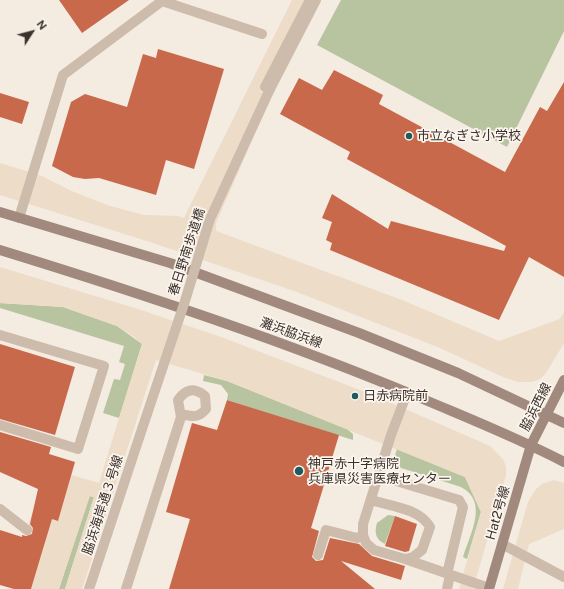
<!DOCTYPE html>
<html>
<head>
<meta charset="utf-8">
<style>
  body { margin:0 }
  #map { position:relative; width:564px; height:589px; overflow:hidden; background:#f4ebe1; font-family:"Public Sans",sans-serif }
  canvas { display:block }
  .north { position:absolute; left:12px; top:12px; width:40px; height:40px; -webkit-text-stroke:3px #fbf5ee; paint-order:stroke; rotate:54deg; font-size:11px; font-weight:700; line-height:16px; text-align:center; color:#3b302b }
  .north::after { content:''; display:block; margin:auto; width:14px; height:18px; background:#3b302b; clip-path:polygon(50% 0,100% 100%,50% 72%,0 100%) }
</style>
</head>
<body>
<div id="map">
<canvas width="564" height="589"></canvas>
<div class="north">N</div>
</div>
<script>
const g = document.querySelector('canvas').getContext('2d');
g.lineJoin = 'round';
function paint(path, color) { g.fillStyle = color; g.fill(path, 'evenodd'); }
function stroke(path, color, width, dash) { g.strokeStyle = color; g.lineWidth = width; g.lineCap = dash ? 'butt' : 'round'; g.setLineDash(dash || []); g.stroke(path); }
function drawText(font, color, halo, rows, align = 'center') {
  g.font = font + ' "Public Sans","Noto Sans JP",sans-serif'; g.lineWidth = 3.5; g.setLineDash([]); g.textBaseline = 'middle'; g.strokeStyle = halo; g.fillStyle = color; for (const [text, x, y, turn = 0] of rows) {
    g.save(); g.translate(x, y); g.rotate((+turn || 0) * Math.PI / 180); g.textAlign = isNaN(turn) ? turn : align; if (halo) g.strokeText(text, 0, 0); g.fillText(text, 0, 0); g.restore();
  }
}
const green = new Path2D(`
  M341,0h223v31l-57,116 -190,-102z
  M0,303l63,4 54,19 25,18 -23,74 -16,-5 11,-34 6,1 5,-16 -6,-2 5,-16 -124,-38z
  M204,375l23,6 120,48 6,5v6l-126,-40 1,-6 -7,-9 -18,-4z
  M397,449l68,28 16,35 -14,47 -4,-2c7,-23 26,-55 -2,-70l-69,-22z
  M89,496l5,1 -29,92h-6z
  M388,515l7,1 -10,28c-9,-4 -11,-11 -8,-21z`);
const plaza = new Path2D(`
  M292,0h15l-47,91 11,6 -55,126v8l186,69 97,41 61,-22 4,-7v31l-18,30 -6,6 -9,3h-13l-15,-5 -63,-29 -143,-56 -144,-49 -153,-48v-32l42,13 32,16 36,14 34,9 34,1 6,2z
  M0,267l141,43 80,27 152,58 117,51 13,13 3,8v8l-33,114h-14l22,-77 -16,-35 -238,-96 -71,-21 -74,229h-17l29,-92 -4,-1 -31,93h-28l15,-48 -20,-6 6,-22 26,7 13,-45 28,8 43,-139 -9,-8 -16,-10 -54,-19 -63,-4z
  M554,480l10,3v46l-35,15 -11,45h-15l25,-87 8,-13 6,-5z`);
const building = new Path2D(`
  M59,0h70l-47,33z
  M158,49l66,20 -30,100 -28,-9 -10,35 -57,-17 -14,1 -12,-2 -21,-11 19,-64 14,-8 42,13 16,-53 13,4z
  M334,70l49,25 -4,9 126,68 35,-65 7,4 17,-29v195l-35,-20 -30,63 -169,-70 2,-7 -6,-3 6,-18 -10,-4 10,-24 56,35 3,-8 113,30 2,-5 -159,-87 3,-7 -70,-38 19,-36 23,12z
  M0,93l29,9 -7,22 -22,-7z
  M0,344l75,23 -20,68 -55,-16z
  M227,400l112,35 -28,93 8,3 -7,26 4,4 7,-1 7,-22 29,6 13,12 33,10 -4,14 -60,-19 34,28h-206l21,-70 -24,-7 26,-89 25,7z
  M0,432l51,15 -2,7 26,8 -17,59 -6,-2 -21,70h-17l-14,-4v-55l22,7v-2l4,1 6,-2 1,-6 -3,-4 8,-35 -38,-17z
  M395,516l22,8 -8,27 -4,1 -20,-6z`);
const lane = new Path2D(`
  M19,218l44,-143 99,-74 100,33
  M0,335l104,31 -26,83 -78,-24
  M393,480l66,20 4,7 -16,67
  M371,500c19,6 48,8 59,27l-8,23 -9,7 -8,2 -31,-9 -8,-7 -3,-8v-11l28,-89 16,-42
  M502,544l62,33
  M318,555l8,-25 31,8 6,-3
  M405,559l84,29
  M126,589l55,-172 -3,-17c8,-11 16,-13 27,-4l1,13c-7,8 -11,8 -21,6l-4,2
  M447,589l3,-14`);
const street = new Path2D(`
  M310,0l-45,87 5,2 46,-89
  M0,509l27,21
  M89,589l53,-160`);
const secondary = new Path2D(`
  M0,212l170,51 189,70 99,40 106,50
  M0,250c143,44 285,91 423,149 47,20 95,39 141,63
  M489,589l42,-144 33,-65`);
const streetBridge = new Path2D(`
  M142,429l43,-128 25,-82 60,-130`);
const markers = [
  [409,136,4,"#1f5a5e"],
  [355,396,4,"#1f5a5e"],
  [299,471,5,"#1f5a5e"]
];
const poiNames = [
  ["市立なぎさ小学校",417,136],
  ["日赤病院前",363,396],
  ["神戸赤十字病院",308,464],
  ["兵庫県災害医療センター",308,479]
];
const streetNames = [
  ["春日野南歩道橋",187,252,-72],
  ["灘浜脇浜線",291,333,20],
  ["脇浜西線",536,407,-63],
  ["脇浜海岸通３号線",103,505,-72],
  ["Hat2号線",498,513,-74]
];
paint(green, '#b8c4a0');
paint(plaza, '#ecdcc8');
paint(building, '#c8694b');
stroke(lane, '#cdbbac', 10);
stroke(street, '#cdbbac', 10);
stroke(secondary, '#a18a7d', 10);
stroke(streetBridge, '#cdbbac', 10);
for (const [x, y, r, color] of markers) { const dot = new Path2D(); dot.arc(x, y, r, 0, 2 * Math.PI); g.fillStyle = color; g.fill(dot); stroke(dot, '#fbf5ee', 1.5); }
drawText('13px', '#3b302b', '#fbf5ee', poiNames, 'left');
drawText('13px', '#3b302b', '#fbf5ee', streetNames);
</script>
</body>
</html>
